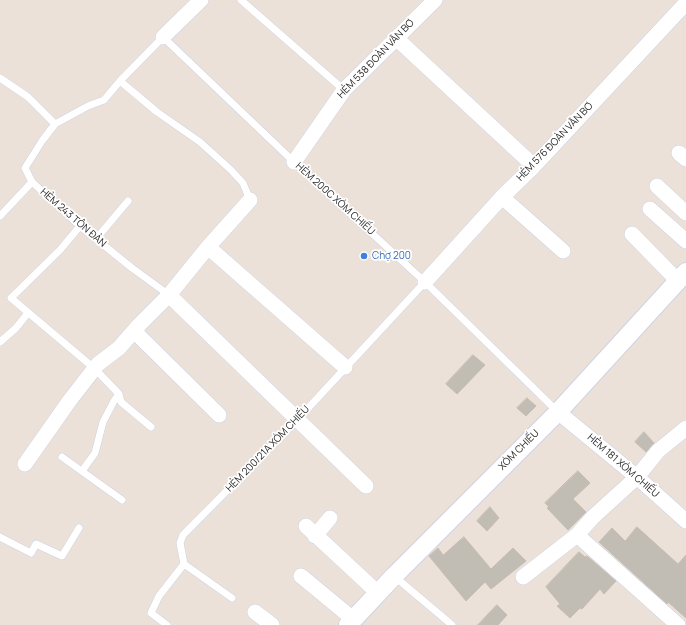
<!DOCTYPE html>
<html>
<head>
<meta charset="utf-8">
<style>
  body { margin:0 }
  canvas { display:block; background:#ebe1d8 }
</style>
</head>
<body>
<canvas width="686" height="625"></canvas>
<script>
const g = document.querySelector('canvas').getContext('2d');
g.lineJoin = 'round';
function paint(path, color) { g.fillStyle = color; g.fill(path, 'evenodd'); }
function stroke(path, color, width, dash) { g.strokeStyle = color; g.lineWidth = width; g.lineCap = dash ? 'butt' : 'round'; g.setLineDash(dash || []); g.stroke(path); }
function drawText(font, color, halo, rows, align = 'center') {
  g.font = font + ' Manrope,sans-serif'; g.lineWidth = 3.5; g.setLineDash([]); g.textBaseline = 'middle'; g.strokeStyle = halo; g.fillStyle = color; for (const [text, x, y, turn = 0] of rows) {
    g.save(); g.translate(x, y); g.rotate((+turn || 0) * Math.PI / 180); g.textAlign = isNaN(turn) ? turn : align; if (halo) g.strokeText(text, 0, 0); g.fillText(text, 0, 0); g.restore();
  }
}
const building = new Path2D(`
  M473,355l12,10 -28,29 -11,-10z
  M527,398l9,8 -10,10 -9,-8z
  M644,432l10,11 -8,9 -11,-10z
  M578,471l12,12 -17,16 13,13 -18,18 -21,-22 2,-1 -4,-4z
  M490,507l9,11 -12,13 -10,-10z
  M637,527l41,37 8,-9v63l-18,-16 -1,2 -68,-62 13,-14 13,13z
  M464,537l27,32 22,-21 13,13 -35,28 -6,-7 -19,19 -37,-45 9,-8 5,7z
  M579,552l6,5 2,-1 29,25 -12,13 -4,-5 -18,20 -2,-1 -10,10 -13,-12 3,-2 -14,-17z
  M497,605l10,10 -9,10h-20z`);
const service = new Path2D(`
  M241,0l103,90
  M0,78l28,19 27,27 33,-18 16,-6 16,-19 43,-44 131,125 131,120 133,130
  M120,81l37,31 43,30 31,28 12,13 7,17
  M55,124l-13,17 -17,27 7,14 48,44 52,42 37,27
  M0,216l32,-34
  M80,226l-20,24 -49,48 84,71 24,25 2,8 30,25
  M96,239l32,-38
  M0,342l16,-14 12,-15
  M62,457l60,43
  M82,471l13,-18 8,-31 11,-21 5,-7
  M0,537l31,16 5,-9 26,12 17,-28
  M184,564l48,34
  M394,576l58,49
  M167,625l-16,-12 8,-17 25,-32 -4,-21 3,-8 115,-116 127,-137`);
const minor = new Path2D(`
  M163,37l38,-37
  M396,38l138,128
  M679,153l7,6
  M294,162l50,-72 91,-90
  M657,186l29,27
  M502,197l61,54
  M650,209l36,32
  M632,234l46,47
  M208,247l137,120
  M425,282l77,-85 32,-31 152,-163
  M169,295l197,191
  M134,331l85,84
  M558,412l79,65 49,44
  M25,464l45,-64 28,-36 21,-16 21,-24 29,-29 39,-48 42,-47
  M306,526l72,67
  M315,536l15,-18
  M301,576l52,43
  M523,577l54,-42
  M255,612l17,13
  M678,625l-101,-90 16,-18 44,-40 21,-26 28,-23`);
const tertiary = new Path2D(`
  M348,625l46,-49 164,-164 128,-140`);
const markers = [
  [364,256,4,"#3f7fe0"]
];
const streetNames = [
  ["HẺM 538 ĐOÀN VĂN BƠ",376,59,-46],
  ["HẺM 576 ĐOÀN VĂN BƠ",555,142,-46],
  ["HẺM 200C XÓM CHIẾU",335,199,42],
  ["HẺM 243 TÔN ĐẢN",73,218,41],
  ["HẺM 200/21A XÓM CHIẾU",268,449,-46],
  ["XÓM CHIẾU",519,450,-45],
  ["HẺM 181 XÓM CHIẾU",623,466,41]
];
const shopNames = [
  ["Chợ 200",372,256]
];
paint(building, '#c2bdb4');
stroke(building, '#c6bdb2', 1);
stroke(service, '#ced3e2', 8);
stroke(minor, '#ced3e2', 16);
stroke(tertiary, '#ced3e2', 20);
stroke(service, '#fff', 7);
stroke(minor, '#fff', 15);
stroke(tertiary, '#fff', 18);
for (const [x, y, r, color] of markers) { const dot = new Path2D(); dot.arc(x, y, r, 0, 2 * Math.PI); g.fillStyle = color; g.fill(dot); stroke(dot, '#fff', 1.5); }
drawText('10px', '#282828', '#fff', streetNames);
drawText('10px', '#366cbe', '#fff', shopNames, 'left');
</script>
</body>
</html>
